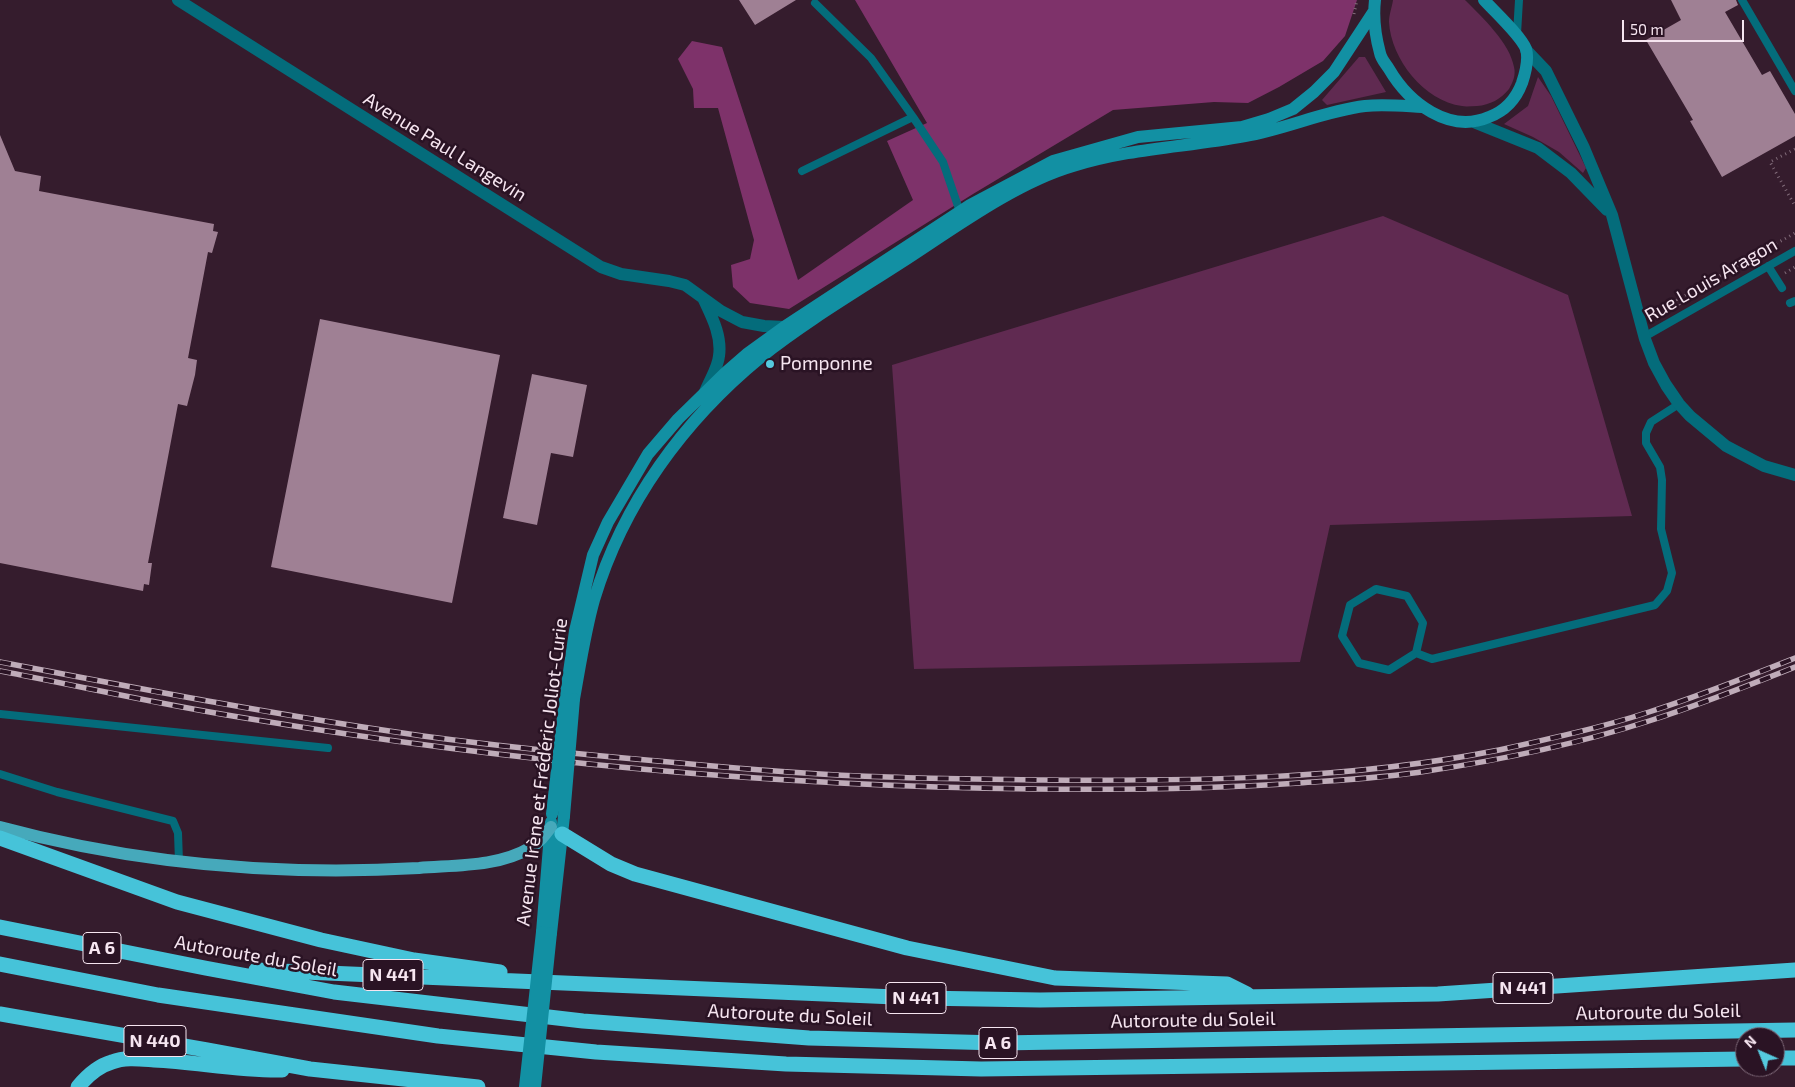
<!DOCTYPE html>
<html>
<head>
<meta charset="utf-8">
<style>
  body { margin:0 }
  #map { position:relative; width:1795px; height:1087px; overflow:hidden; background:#351c2d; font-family:"Exo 2",sans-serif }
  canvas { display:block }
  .north { position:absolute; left:1735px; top:1027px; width:50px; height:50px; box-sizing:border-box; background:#2a1324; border:1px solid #7c6776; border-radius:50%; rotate:316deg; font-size:14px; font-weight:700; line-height:20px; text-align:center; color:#f6e5f0 }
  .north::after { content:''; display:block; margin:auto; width:18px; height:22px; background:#55cadf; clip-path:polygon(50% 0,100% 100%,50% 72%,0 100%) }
  .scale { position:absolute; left:1622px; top:20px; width:122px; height:22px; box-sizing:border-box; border:2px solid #f6e5f0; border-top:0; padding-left:6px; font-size:15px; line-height:18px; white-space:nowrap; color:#f6e5f0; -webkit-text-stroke:4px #2a1324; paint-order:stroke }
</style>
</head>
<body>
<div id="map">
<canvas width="1795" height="1087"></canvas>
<div class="north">N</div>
<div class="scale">50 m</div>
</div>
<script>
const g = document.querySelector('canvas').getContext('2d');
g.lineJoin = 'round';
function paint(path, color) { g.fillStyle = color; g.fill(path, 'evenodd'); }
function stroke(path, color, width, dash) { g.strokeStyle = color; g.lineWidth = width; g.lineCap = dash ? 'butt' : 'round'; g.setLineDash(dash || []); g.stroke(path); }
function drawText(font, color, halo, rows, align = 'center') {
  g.font = font + ' "Exo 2",sans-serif'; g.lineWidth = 5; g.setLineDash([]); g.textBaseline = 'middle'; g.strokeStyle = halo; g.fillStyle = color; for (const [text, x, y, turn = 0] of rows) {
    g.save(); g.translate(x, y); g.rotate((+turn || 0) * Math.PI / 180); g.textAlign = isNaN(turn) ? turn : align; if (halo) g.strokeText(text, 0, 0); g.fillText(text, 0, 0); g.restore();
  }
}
const green = new Path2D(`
  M1393,0h72c17,17 45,43 49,67 2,8 -1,15 -5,22 -8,10 -19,16 -32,17 -5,0 -11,1 -15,0 -38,-5 -71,-47 -73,-84 0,-7 3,-15 4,-22z
  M1359,57h6l21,35 -59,13 -5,-5z
  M1538,77l13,19 35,72 -3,5 -24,-21 -26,-15 -29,-13 24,-18z
  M1383,216l185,79 64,221 -302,9 -30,137 -386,7 -22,-304z`);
const forest = new Path2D(`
  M855,0h502l-12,36 -22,25 -44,26 -31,16 -34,-1 -101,8 -140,84 -184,115 -39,-6 -17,-16 -2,-22 19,-6 4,-19 -36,-132h-24l-1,-19 -15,-30 14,-18 30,6 76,233 115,-80 -26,-59 40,-18z`);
const building = new Path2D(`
  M739,0h57l-41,25z
  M1671,0h65l2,5 -13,7 37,63 8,-4 25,43v22l-73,41 -32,-56 3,-1 -47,-80 35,-20z
  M0,135l15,36 26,5 -2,15 175,33 -1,7 5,1 -6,21 -4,-1 -20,106 9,2 -2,15 -8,31 -9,-2 -30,159h4l-3,22 -5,-1 -1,7 -143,-28z
  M320,319l180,36 -48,248 -181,-36z
  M532,374l55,11 -14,72 -22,-4 -14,72 -34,-7z`);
const path = new Path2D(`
  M1354,14l3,-14
  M1795,149l-25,13 25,44
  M1785,273l10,-6
  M1680,305l-3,-5 118,-67`);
const service = new Path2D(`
  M1742,0l53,91
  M815,3l56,55 42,59 30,45 17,50
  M1517,34l2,-34
  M802,171l111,-54
  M1768,266l14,22
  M1790,303l5,-2
  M1644,337l151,-86
  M1376,589l31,7 16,27 -7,30 -27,17 -30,-7 -17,-27 8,-31z
  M1416,653l16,6 223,-54 12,-14 5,-18 -11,-44 1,-49 -2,-13 -14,-24v-10l5,-11 28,-18
  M0,714l328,34
  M0,774l57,18 116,29 5,12 1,29`);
const minor = new Path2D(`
  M178,0l423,267 20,7 48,7 16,4 36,26 21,11 22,4 20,1
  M1526,50l20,21 38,77 28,67 33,124 9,24 12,22 13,19 11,12 36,30 38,20 31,9
  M1476,123l62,25 33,25 36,37
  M704,300c8,17 18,36 15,56 -1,12 -10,25 -14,36`);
const secondary = new Path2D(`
  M1375,0c-2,18 0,35 5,53 1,6 6,11 9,16 20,34 60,65 100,48 16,-6 27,-18 33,-34 3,-9 7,-24 4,-34 -5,-13 -31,-37 -42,-49
  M565,699l10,-68 18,-76 15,-33 40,-68 30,-35 47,-46 23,-20 36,-26 186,-122 83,-44 85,-24 104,-10 27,-8 24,-10 21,-17 20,-20 40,-61
  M574,699c6,-33 11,-67 20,-99 29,-97 90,-180 167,-243 44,-35 93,-64 141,-95 51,-33 113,-79 171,-96 58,-18 114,-19 172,-30 41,-7 79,-25 120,-30 19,-2 38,0 57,1
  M542,932l9,-110
  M551,933l13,-117`);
const primary = new Path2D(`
  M0,827c137,37 278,49 419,41 36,-3 79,-1 111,-20 9,-5 15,-13 21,-21`);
const motorway = new Path2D(`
  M562,834l49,30 24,10 272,74 148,30 172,6 20,10
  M0,838l177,64 144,38 93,20 86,12
  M0,927l205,41 129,24 249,29 226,17 190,5 796,-13
  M0,964l158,31 280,41 158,16 190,12 195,5 764,-10
  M256,970l663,28 121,2 398,-6 357,-24
  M0,1014l207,36 103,19 168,18
  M1775,1058h20
  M78,1087c9,-11 20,-21 34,-25 13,-5 28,-3 42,-2 43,2 85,11 128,10`);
const rail = new Path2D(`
  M0,662c141,27 281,54 423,74 82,11 164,19 246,26 73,7 146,13 219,15 52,2 103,2 155,3 152,1 306,0 456,-30 50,-11 101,-22 150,-38 50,-16 98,-35 146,-54
  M0,671c84,16 167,35 251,48 259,43 521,67 783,70 89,1 177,0 265,-6 43,-3 86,-5 128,-12 74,-11 150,-27 222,-50 50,-16 98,-35 146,-54`);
const secondaryBridge = new Path2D(`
  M552,814l13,-115
  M564,816l10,-117
  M525,1087l17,-155
  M535,1087l16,-154`);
const markers = [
  [770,364,5,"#55cadf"]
];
const shields = [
  [102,948,38],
  [393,975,60],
  [1523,988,60],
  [916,998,60],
  [155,1041,62],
  [998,1043,38]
];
const shieldNames = [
  ["A 6",102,948],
  ["N 441",393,975],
  ["N 441",1523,988],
  ["N 441",916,998],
  ["N 440",155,1041],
  ["A 6",998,1043]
];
const streetNames = [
  ["Avenue Paul Langevin",445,147,32],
  ["Rue Louis Aragon",1711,280,-30],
  ["Avenue Irène et Frédéric Joliot-Curie",542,772,-83],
  ["Autoroute du Soleil",256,956,10],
  ["Autoroute du Soleil",1658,1012,-1],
  ["Autoroute du Soleil",790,1015,3],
  ["Autoroute du Soleil",1193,1020,-1]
];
const poiNames = [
  ["Pomponne",780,364]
];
paint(green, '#602a51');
paint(forest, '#7e326a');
paint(building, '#9f8094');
stroke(path, '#816b79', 3, [1, 4]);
stroke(service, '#046c7b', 8);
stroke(minor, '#046c7b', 12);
stroke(secondary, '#1290a3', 12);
stroke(primary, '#46a9bb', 12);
stroke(motorway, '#46c3d9', 15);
stroke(rail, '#bfacb9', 5.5);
stroke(rail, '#2a1324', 4, [11]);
stroke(secondaryBridge, '#1290a3', 12);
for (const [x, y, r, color] of markers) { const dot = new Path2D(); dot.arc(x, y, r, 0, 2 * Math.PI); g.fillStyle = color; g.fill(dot); stroke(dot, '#2a1324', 2); }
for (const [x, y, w] of shields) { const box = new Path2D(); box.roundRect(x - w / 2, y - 15.5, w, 31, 4); g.fillStyle = '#2a1324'; g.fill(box); stroke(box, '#f6e5f0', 1); }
drawText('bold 18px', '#f6e5f0', null, shieldNames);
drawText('19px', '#f6e5f0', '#2a1324', streetNames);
drawText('19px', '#f6e5f0', '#2a1324', poiNames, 'left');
</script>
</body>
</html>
